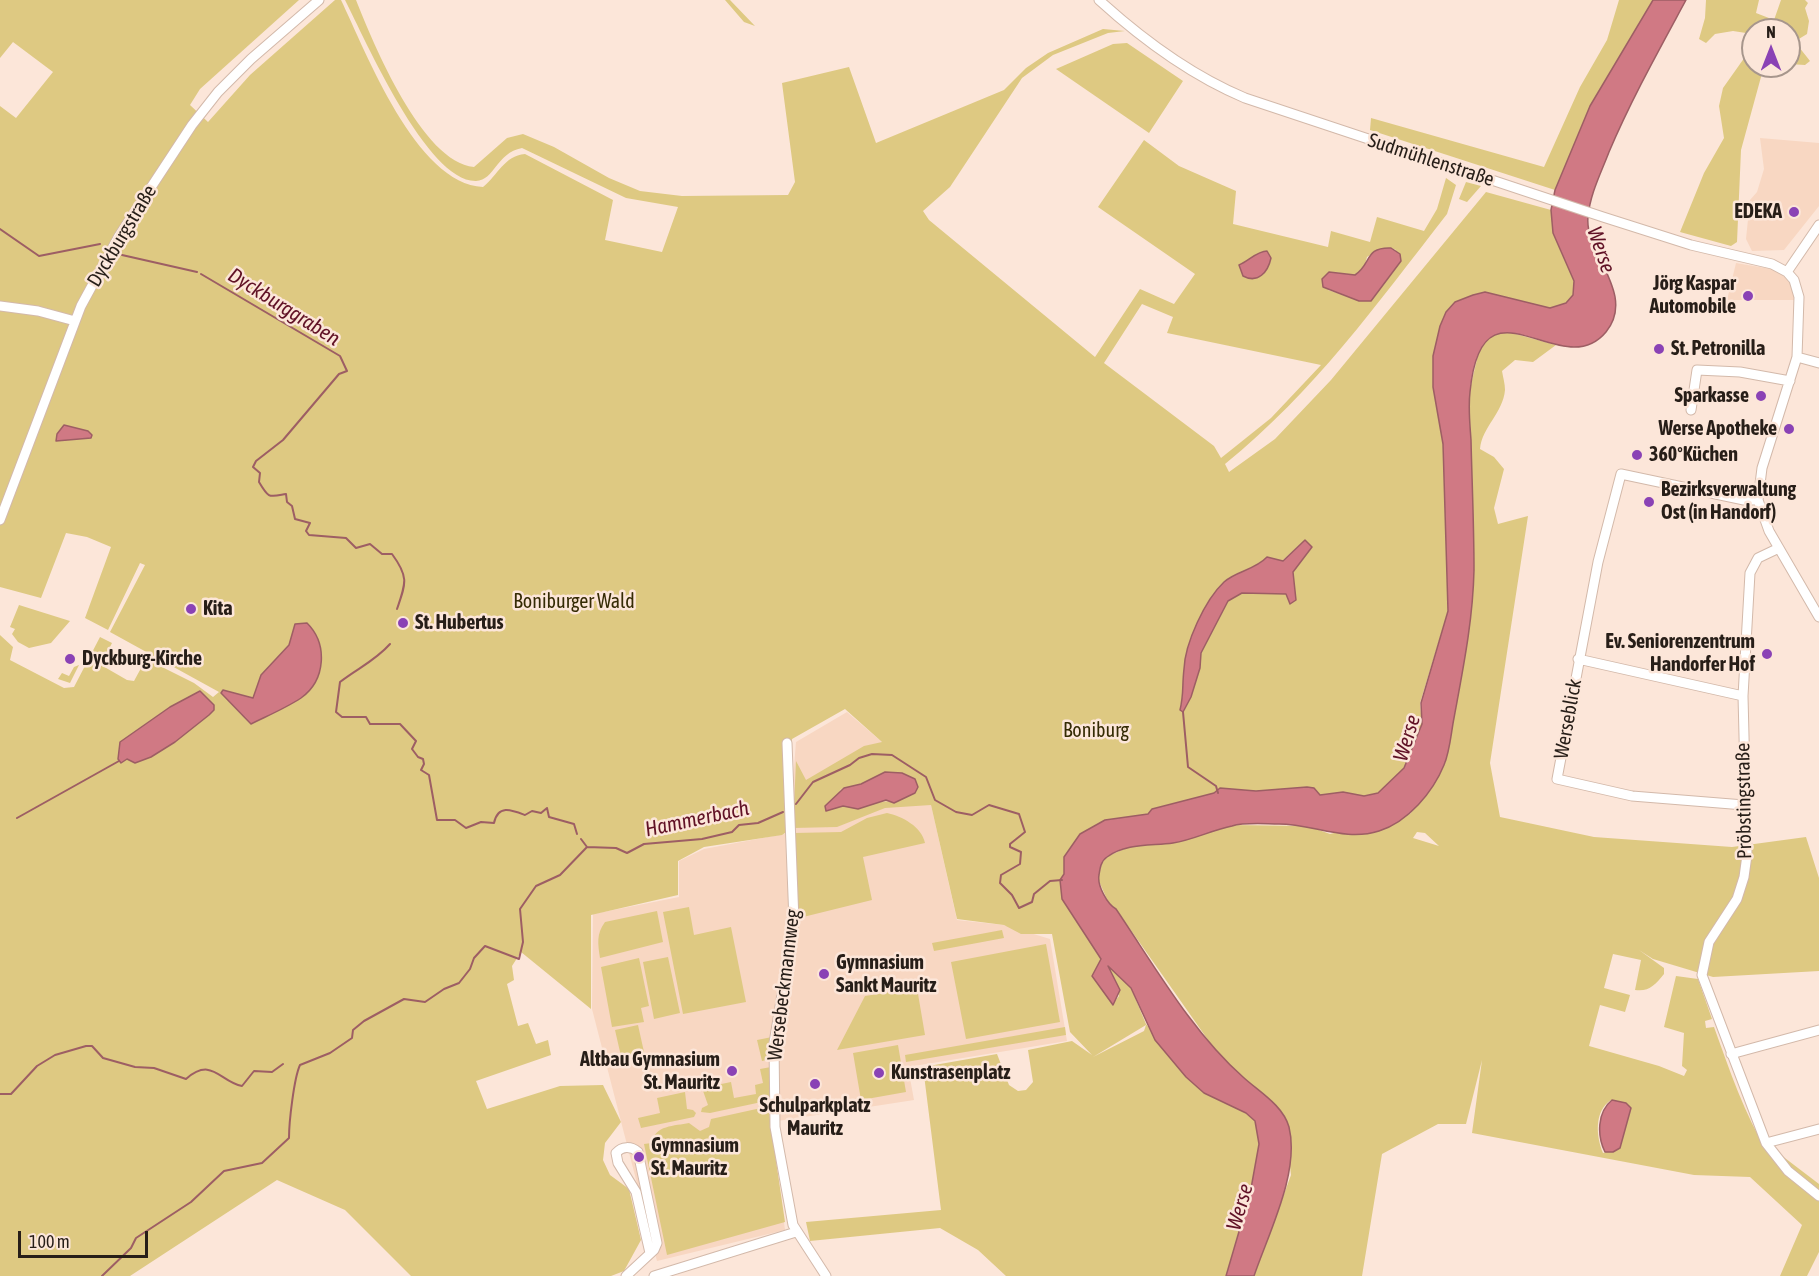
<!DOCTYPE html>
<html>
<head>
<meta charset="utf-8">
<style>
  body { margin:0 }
  #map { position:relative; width:1819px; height:1276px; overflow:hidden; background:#fce6d9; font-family:"Asap Condensed",sans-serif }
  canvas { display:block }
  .north { position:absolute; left:1741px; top:18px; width:60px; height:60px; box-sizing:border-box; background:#fce6d9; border:2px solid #a7968c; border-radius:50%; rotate:0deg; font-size:16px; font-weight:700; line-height:24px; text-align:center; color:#271e18 }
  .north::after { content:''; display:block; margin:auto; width:21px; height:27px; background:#8a42b5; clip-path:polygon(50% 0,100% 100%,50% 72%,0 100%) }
  .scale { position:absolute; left:18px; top:1231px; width:130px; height:27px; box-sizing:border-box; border:3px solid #271e18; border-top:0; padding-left:8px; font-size:18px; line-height:21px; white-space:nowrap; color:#271e18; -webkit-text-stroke:4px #fce6d9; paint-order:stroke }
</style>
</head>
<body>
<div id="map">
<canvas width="1819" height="1276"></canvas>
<div class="north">N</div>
<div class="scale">100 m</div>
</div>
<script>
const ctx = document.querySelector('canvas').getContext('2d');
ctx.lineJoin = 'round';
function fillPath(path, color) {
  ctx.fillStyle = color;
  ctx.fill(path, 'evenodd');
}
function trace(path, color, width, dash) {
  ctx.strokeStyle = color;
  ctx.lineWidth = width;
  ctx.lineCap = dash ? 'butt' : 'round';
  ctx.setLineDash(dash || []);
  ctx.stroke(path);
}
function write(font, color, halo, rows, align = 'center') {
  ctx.font = font + ' "Asap Condensed",sans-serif';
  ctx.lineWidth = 5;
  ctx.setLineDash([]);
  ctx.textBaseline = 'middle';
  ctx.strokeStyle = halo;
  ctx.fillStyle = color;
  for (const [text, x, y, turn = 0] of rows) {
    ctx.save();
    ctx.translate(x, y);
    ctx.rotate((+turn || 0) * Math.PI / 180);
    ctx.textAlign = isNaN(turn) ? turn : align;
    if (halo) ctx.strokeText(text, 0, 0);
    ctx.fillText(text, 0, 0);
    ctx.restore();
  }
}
const built = new Path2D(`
  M1760 138 1819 143V206L1784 250 1752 251 1746 239 1750 200 1757 192 1764 169Z
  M1736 263 1771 269 1782 274 1794 288 1796 300H1727Z
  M847 712 882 742 931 805 957 920 1004 925 1050 939 1067 1041 908 1067 914 1100 771 1122 785 1230 657 1261 592 1009 593 914 679 897V861L704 849 789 833 796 742Z`);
const green = new Path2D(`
  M0 0H299L200 89 190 105 208 122 250 75 335 0H341C366 52 416 184 483 187 498 175 504 156 525 154L613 200 605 240 662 252 678 207 626 198 522 148C496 153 495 180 476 181 427 182 365 39 345 0H356C374 45 422 162 474 167L507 138 523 134 554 147 609 178 640 191 682 196 788 195 795 182 782 83 849 67 876 143 1004 90 1026 68 1048 53 1103 29 1125 31 1108 33 1053 55 1022 78 950 187 923 211 929 220 1095 357 1140 289 1174 304 1195 274 1098 207 1144 140 1179 166 1236 191 1233 224 1328 247 1331 231 1370 242 1377 217 1424 231 1437 209 1446 178 1456 185 1447 214C1376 305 1315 391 1225 464L1229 472 1275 439 1331 380 1486 192 1551 210 1553 233 1574 281 1573 295 1566 303 1550 308 1485 292 1473 295 1433 386 1443 444 1448 611 1420 703 1422 724 1404 768 1378 793 1364 796 1343 792 1320 795 1314 788 1307 787 1256 791 1220 788 1214 793 1152 809 1148 814 1105 820 1064 857V874L1060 880 1062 899 1101 959 1115 1001 1119 996 1116 981 1109 971 1108 966 1131 988 1146 1024 1204 1093 1246 1113 1255 1121 1259 1144 1250 1194 1226 1276H1006L978 1250 940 1228 810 1241 806 1222 941 1210 923 1067 997 1054 1009 1085 1018 1091 1026 1090 1033 1082 1028 1050 1072 1041 1092 1055 1070 1032 1052 934H1021L1004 925 957 919 931 805 885 808 837 827 793 828 796 761 806 780 864 746 882 742 845 709 792 739 788 831 782 835 704 847 678 861V895L591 915V1009L521 952 512 966 514 980 507 984 518 1026 528 1023 536 1044 548 1040 551 1055 476 1081 487 1109 560 1086 603 1085 621 1122 605 1143 603 1160 610 1175 629 1189 641 1240 624 1271 611 1276H411L345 1210 277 1180 130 1276H0V635L13 647 10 660 64 688 74 687 100 637 112 643 101 665 127 680 134 681 146 659 194 683 213 697 219 692 110 632 145 565 140 563 108 630 85 618 111 547 87 537 66 533 41 598 0 587V106L16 118 53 72 13 42 0 58ZM1391 248 1396 250 1347 296 1328 290 1332 272 1355 275 1364 268 1367 257 1380 249ZM1142 304 1173 317 1167 333 1321 365 1271 418 1221 458 1214 446 1104 363ZM1305 540 1312 547 1293 572 1286 594 1242 593 1228 601 1201 653 1195 682 1180 710C1185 690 1182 670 1187 651 1191 632 1210 596 1224 582 1236 571 1255 570 1267 557L1282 561ZM295 625 302 697 251 724 221 693 223 690 254 698 261 675 289 645ZM885 772 894 803C880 797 862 812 843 806L838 794 841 789 861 784ZM1146 1025 1144 1031 1093 1057Z
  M725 0H730L755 26 744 22Z
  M1619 0H1653L1590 106 1555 190 1370 130 1371 118 1544 167 1580 87 1607 40Z
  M1706 0H1759L1756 13 1774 20 1781 0H1805L1808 3 1805 8 1809 21 1807 34 1789 45V30H1753V66H1764L1741 150 1737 242 1731 246 1680 232 1704 173 1724 138 1719 106 1723 88 1752 47 1751 39 1746 33 1733 31 1715 34 1706 43 1699 39 1705 18Z
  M1127 43 1183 81 1149 133 1056 69 1113 44Z
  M1799 47 1810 61 1805 65 1789 64V52Z
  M1466 182 1481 186 1467 202 1459 199Z
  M1500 333H1512L1556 345 1533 362 1515 360 1502 371C1503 377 1505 384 1505 390 1503 413 1482 427 1480 449L1494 457 1504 469 1494 508 1498 524 1528 516 1490 763 1500 817 1594 837 1732 847 1806 837 1819 878V971L1713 977 1653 959 1639 950 1664 968V974C1655 985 1649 992 1635 990L1641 960 1613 954 1604 988 1630 995 1625 1012 1600 1005 1589 1046 1659 1066 1684 1076 1687 1070 1682 1066 1684 1033 1664 1027 1676 976 1698 979 1712 1019 1705 1021 1706 1028 1714 1027C1730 1071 1744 1114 1769 1154L1777 1152 1819 1184V1252L1807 1276H1780L1802 1225 1750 1177 1694 1175 1472 1133 1482 1060 1466 1124H1438L1382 1154 1362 1276H1254L1291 1175 1284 1115 1220 1057 1116 909 1110 906 1098 879 1102 862 1108 856 1129 847 1175 842 1232 825 1308 826 1330 834 1410 814 1445 764 1474 571 1469 393 1478 355 1484 341 1491 335ZM1417 832 1425 833 1439 846 1413 838ZM1611 1100 1626 1103 1631 1108 1620 1148 1603 1153C1596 1136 1594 1111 1611 1100Z
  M19 605 70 621 51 643 29 648 18 642 12 634 15 629 10 627Z
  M79 665 70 683 58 679 62 673 69 676 74 667Z
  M887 813C902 816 922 827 925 843L863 857 872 900 795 919 794 833 841 832 867 818Z
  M689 907 694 935 731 927 746 1002 683 1014 663 912Z
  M657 911 663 942 600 958C598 944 596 934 605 922Z
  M1002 930 1004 938 934 951 932 943Z
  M1046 944 1060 1022 966 1039 951 962Z
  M668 957 680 1013 654 1019 643 962Z
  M639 958 649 1006 641 1008 644 1022 612 1027 601 967Z
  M917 988 925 1035 837 1050 865 996Z
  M638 1025 646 1061 623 1065 615 1030Z
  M1065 1027 1066 1035 906 1062 905 1055Z
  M772 1037 771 1059 762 1061 757 1040Z
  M898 1045 906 1092 861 1100 853 1053Z
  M771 1067V1100L710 1113 701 1112 702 1108 708 1105 702 1088 731 1082 734 1098 756 1094 755 1085 763 1083 760 1069Z
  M685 1092 687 1109 693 1110 696 1113 694 1117 641 1128 638 1118 660 1113 657 1098Z
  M761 1108 769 1113 785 1222 667 1255 644 1144 652 1143C654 1125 675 1126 689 1123L700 1131 709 1127 711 1119Z`);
const water = new Path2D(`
  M1653 0H1686C1659 50 1631 100 1609 152 1601 173 1590 194 1588 217 1584 252 1637 294 1606 332 1561 386 1482 268 1470 392 1468 408 1470 425 1471 440 1472 483 1474 526 1474 570 1473 620 1463 669 1454 718 1451 733 1450 751 1444 765 1433 792 1408 822 1379 831 1345 842 1313 824 1279 824 1265 824 1245 822 1232 826 1212 830 1193 840 1173 843 1151 846 1126 843 1107 857 1101 861 1100 868 1099 875 1097 885 1107 904 1116 909 1154 965 1192 1032 1243 1077 1258 1091 1283 1105 1289 1127 1300 1172 1269 1232 1254 1276H1226L1250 1194 1259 1144 1255 1121 1246 1113 1204 1093 1186 1077 1155 1040 1131 988 1108 966 1120 990 1113 1005 1092 976 1101 959 1062 899 1060 880 1064 874V857L1080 834 1105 820 1148 814 1152 809 1214 793 1220 788 1256 791 1307 787 1314 788 1320 795 1343 792 1364 796 1378 793 1404 768 1422 724 1421 703 1448 611 1443 444 1433 387V356L1440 326 1446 312 1455 302 1473 295 1485 292 1550 308 1566 303 1573 295 1574 281 1553 233 1551 210 1555 190 1590 106Z
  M1391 248 1400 254 1401 261 1371 301H1359L1323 287 1322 279 1329 272 1355 275C1372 264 1364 247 1391 248Z
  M1267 251 1271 258C1268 272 1258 284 1243 276L1239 265C1249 261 1257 251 1267 251Z
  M64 425 88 431 92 435 91 438 56 441 57 434Z
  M1305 540 1312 547 1293 572 1296 600 1290 604 1286 594 1242 593 1228 601 1201 653 1200 668 1191 697 1183 712 1180 710C1184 694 1182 685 1184 669 1185 643 1205 600 1224 582 1236 571 1255 570 1267 557L1283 561Z
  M307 623C328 644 326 680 301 698 286 708 267 716 251 724L221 693 223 690 253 698 261 675 289 645 295 624Z
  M200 691 214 705V710L209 715 175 742 151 757 135 763 127 759 121 763 118 759 120 742 170 707Z
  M885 772 902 773 915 779 918 787 915 793 894 803 886 800 858 809 843 806 826 811 825 806 844 788 861 784Z
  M1612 1100 1626 1103 1631 1108 1620 1148 1613 1152H1605C1597 1136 1597 1112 1612 1100Z`);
const stream = new Path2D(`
  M0 229 39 256 100 244
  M122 255 197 272
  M201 274 340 356 347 371 339 374 283 440 256 461 253 467 260 473 259 482C269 499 269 497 286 494L287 502 292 506 295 519 310 523 306 531 309 535 346 538 356 548 370 544 382 554H392C409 577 406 583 397 609
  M390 644C375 661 358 668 340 682L336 712 342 717H366L370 724H400L416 741 412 749 418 757 423 759 424 764 421 770 429 775 437 820H455L466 828 481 822 494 823C498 804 512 810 525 815L532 811 541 813 547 808 549 817 574 824 577 834
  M1183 712 1188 767 1216 786 1218 793
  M796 804 813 782 850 765 859 758 872 754 892 755 926 777 935 800 956 812 972 815 989 805 1019 814 1025 832 1010 844V847L1021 852 1020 864 1001 875 1000 883 1012 895 1019 908 1032 902 1034 894 1050 881 1062 880
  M17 818 119 761
  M581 839 587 847
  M0 1094H11L37 1066 55 1055 86 1046H92L103 1058 135 1067 154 1068 186 1079C212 1056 220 1082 242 1086L254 1071 272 1072 283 1064
  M102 1276 131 1248 136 1238 191 1202 224 1171 262 1163 289 1138C289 1122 294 1078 300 1065L330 1053 352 1038 353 1030 364 1021 404 999 425 1002 444 989 459 983 470 969 474 958 485 946 519 959 523 942 520 909 536 886 560 875 587 847 616 848 627 853 644 844 702 839 732 832 739 825 758 823 783 812`);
const minor = new Path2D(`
  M1099 0C1143 40 1190 75 1245 98L1603 217 1691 245 1772 264 1787 272 1794 280 1799 297 1797 357 1762 468 1758 500 1769 531 1819 617
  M1787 272 1819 225
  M0 306 38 311 75 321
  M1797 357 1819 363
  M1691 410 1697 370 1740 372 1790 381
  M0 520 81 306 119 236 192 125 218 92 251 59 319 0
  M1779 548 1758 558 1750 573 1743 696 1747 855 1744 877 1737 899 1709 942 1702 975 1766 1143 1788 1171 1819 1196
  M1578 659 1743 696
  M787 743 794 921 774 1043 775 1127 793 1225 826 1276
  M1744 805 1632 796 1557 779 1598 562 1621 474 1744 500H1758
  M1731 1054 1819 1030
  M1766 1143 1819 1129
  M626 1276 654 1250 657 1243 638 1152C631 1146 622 1146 616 1153L618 1163 636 1192 650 1253
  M654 1276 796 1232`);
const markers = [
  [1794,212,6,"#8a42b5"],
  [1748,296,6,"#8a42b5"],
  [1659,349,6,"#8a42b5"],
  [1761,396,6,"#8a42b5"],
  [1789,429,6,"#8a42b5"],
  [1637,455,6,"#8a42b5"],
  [1649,502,6,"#8a42b5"],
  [191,609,6,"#8a42b5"],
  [403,623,6,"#8a42b5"],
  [1767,654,6,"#8a42b5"],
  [70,659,6,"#8a42b5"],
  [824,974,6,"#8a42b5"],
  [732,1071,6,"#8a42b5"],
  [879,1073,6,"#8a42b5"],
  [815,1084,6,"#8a42b5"],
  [639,1157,6,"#8a42b5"]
];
const streetNames = [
  ["Sudmühlenstraße",1431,160,18],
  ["Dyckburgstraße",122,236,-59],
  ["Werseblick",1568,719,-80],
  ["Pröbstingstraße",1744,801,-91],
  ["Wersebeckmannweg",784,985,-83]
];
const poiNames = [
  ["EDEKA",1782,212,"right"],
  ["Jörg Kaspar",1736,284,"right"],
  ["Automobile",1736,307,"right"],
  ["St. Petronilla",1671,349],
  ["Sparkasse",1749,396,"right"],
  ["Werse Apotheke",1777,429,"right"],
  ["360°Küchen",1649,455],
  ["Bezirksverwaltung",1661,490],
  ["Ost (in Handorf)",1661,513],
  ["Kita",203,609],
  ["St. Hubertus",415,623],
  ["Ev. Seniorenzentrum",1755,642,"right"],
  ["Handorfer Hof",1755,665,"right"],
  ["Dyckburg-Kirche",82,659],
  ["Gymnasium",836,963],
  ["Sankt Mauritz",836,986],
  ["Altbau Gymnasium",720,1060,"right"],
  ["St. Mauritz",720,1083,"right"],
  ["Kunstrasenplatz",891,1073],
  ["Schulparkplatz",815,1106,"center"],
  ["Mauritz",815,1129,"center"],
  ["Gymnasium",651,1146],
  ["St. Mauritz",651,1169]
];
const parkNames = [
  ["Boniburger Wald",574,602],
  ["Boniburg",1096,731]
];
const waterNames = [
  ["Werse",1601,250,71],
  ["Dyckburggraben",284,307,32],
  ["Werse",1407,738,-73],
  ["Hammerbach",697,819,-12],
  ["Werse",1240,1207,-74]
];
fillPath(built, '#f8d7c2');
fillPath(green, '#dec982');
fillPath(water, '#d07984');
trace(water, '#9d5e64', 1.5);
trace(stream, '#9d5e64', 2);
trace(minor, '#d3b9aa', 11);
trace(minor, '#fff', 9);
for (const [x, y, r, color] of markers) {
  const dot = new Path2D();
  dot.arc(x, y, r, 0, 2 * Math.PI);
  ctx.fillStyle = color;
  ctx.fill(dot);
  trace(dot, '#fce6d9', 2);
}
write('20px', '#271e18', '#fce6d9', streetNames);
write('bold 20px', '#271e18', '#fce6d9', poiNames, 'left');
write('20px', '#352b04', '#fce6d9', parkNames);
write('italic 21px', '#611226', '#fce6d9', waterNames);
</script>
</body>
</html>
